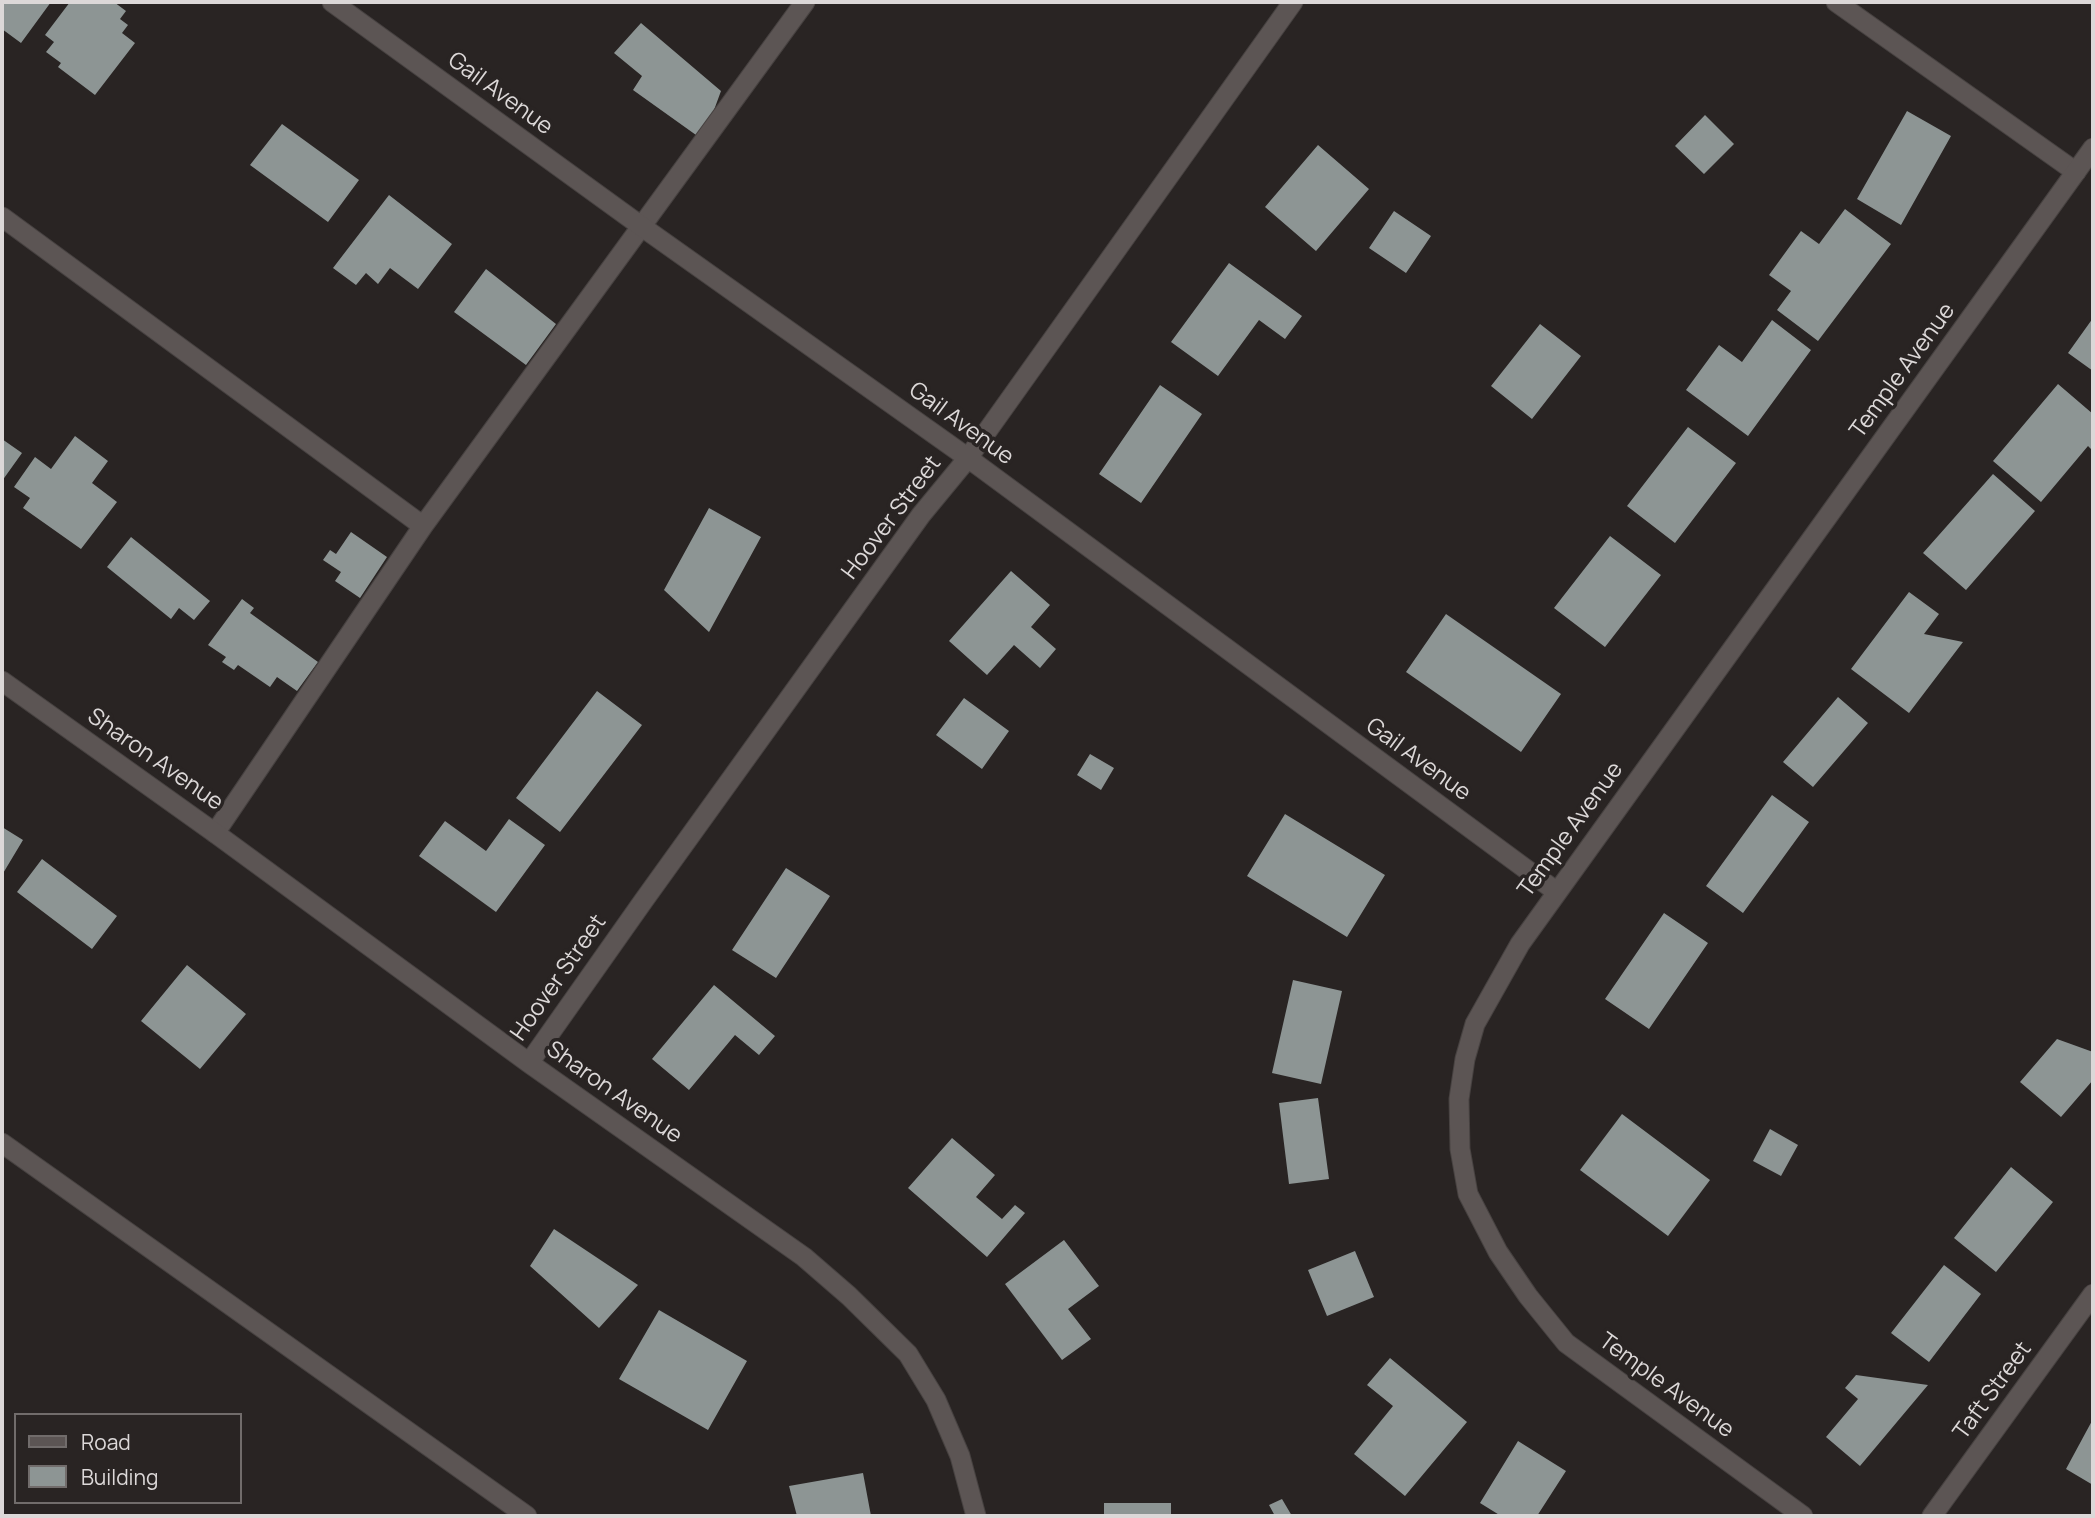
<!DOCTYPE html>
<html>
<head>
<meta charset="utf-8">
<style>
  body { margin:0 }
  #map { position:relative; width:2095px; height:1518px; overflow:hidden; background:#292423; font-family:Manrope,sans-serif }
  canvas { display:block }
  .frame { position:absolute; inset:0; border:4px solid #dcd8d8; pointer-events:none }
  .legend { position:absolute; left:14px; top:1413px; width:228px; height:91px; box-sizing:border-box; background:#292423; border:2px solid #716c6b; margin:0; padding:9px 12px; list-style:none; font-size:21px; color:#dcd8d8 }
  .legend li { display:flex; align-items:center; gap:14px; height:35px }
  .legend b { width:35px; border:2px solid #716c6b }
</style>
</head>
<body>
<div id="map">
<canvas width="2095" height="1518"></canvas>
<div class="frame"></div>
<ul class="legend">
<li><b style="height:9px;background:#5c5554"></b>Road</li>
<li><b style="height:19px;background:#8d9594"></b>Building</li>
</ul>
</div>
<script>
const ctx = document.querySelector('canvas').getContext('2d');
ctx.lineJoin = 'round';
function fillPath(path, color) {
  ctx.fillStyle = color;
  ctx.fill(path, 'evenodd');
}
function trace(path, color, width, dash) {
  ctx.strokeStyle = color;
  ctx.lineWidth = width;
  ctx.lineCap = dash ? 'butt' : 'round';
  ctx.setLineDash(dash || []);
  ctx.stroke(path);
}
function write(font, color, halo, rows, align = 'center') {
  ctx.font = font + ' Manrope,sans-serif';
  ctx.lineWidth = 7;
  ctx.setLineDash([]);
  ctx.textBaseline = 'middle';
  ctx.strokeStyle = halo;
  ctx.fillStyle = color;
  for (const [text, x, y, turn = 0] of rows) {
    ctx.save();
    ctx.translate(x, y);
    ctx.rotate((+turn || 0) * Math.PI / 180);
    ctx.textAlign = isNaN(turn) ? turn : align;
    if (halo) ctx.strokeText(text, 0, 0);
    ctx.fillText(text, 0, 0);
    ctx.restore();
  }
}
const building = new Path2D(`
  M2 2H51L21 43 2 29Z
  M70 2H114L126 11 120 19 128 25 122 33 135 43 95 95 58 67 61 63 46 52 54 42 45 35Z
  M641 23 721 91 703 140 633 90 642 76 614 53Z
  M1907 111 1951 136 1901 225 1857 199Z
  M1705 115 1734 144 1704 174 1675 146Z
  M282 124 359 180 328 222 250 165Z
  M1318 145 1369 189 1316 251 1265 207Z
  M389 195 452 244 418 289 390 268 378 284 366 273 356 285 333 268Z
  M1845 209 1891 244 1818 341 1777 310 1791 291 1769 275 1801 231 1819 244Z
  M1394 211 1431 236 1406 273 1369 248Z
  M1229 263 1302 316 1285 339 1259 320 1218 376 1171 342Z
  M486 269 556 324 526 365 454 312Z
  M2093 318V371L2068 353Z
  M1772 320 1811 350 1748 436 1686 390 1719 345 1742 362Z
  M1540 324 1581 356 1532 419 1491 386Z
  M2058 384 2093 414V451L2088 446 2041 502 1993 461Z
  M1160 385 1202 414 1141 503 1099 474Z
  M1688 427 1736 463 1675 543 1627 506Z
  M75 436 108 461 92 483 117 502 81 549 23 508 30 498 14 487 35 457 51 469Z
  M2 439 22 453 2 481Z
  M1993 474 2035 511 1966 590 1923 553Z
  M709 508 761 537 709 632 664 590Z
  M351 532 387 557 360 598 335 581 341 572 323 560 330 550 336 554Z
  M1610 536 1661 575 1605 647 1554 608Z
  M131 537 210 601 194 620 179 608 171 619 107 567Z
  M1011 571 1050 605 1031 627 1056 649 1040 668 1014 645 987 675 949 641Z
  M1909 592 1939 614 1924 634 1963 642 1909 713 1851 669Z
  M242 599 254 608 250 613 318 662 297 691 277 677 270 687 238 665 234 670 222 662 226 657 208 645Z
  M1446 614 1561 694 1521 752 1406 672Z
  M597 691 642 725 560 832 516 798Z
  M1838 697 1868 723 1813 787 1783 762Z
  M964 698 1009 731 982 769 936 735Z
  M1090 754 1114 768 1101 790 1077 775Z
  M1772 795 1809 822 1743 913 1706 886Z
  M1285 814 1385 875 1347 937 1247 876Z
  M509 819 545 845 496 912 419 856 445 821 486 851Z
  M2 827 23 840 2 875Z
  M42 859 117 916 92 949 17 892Z
  M786 868 830 896 776 978 732 950Z
  M1664 913 1708 943 1649 1029 1605 999Z
  M187 965 246 1014 200 1069 141 1021Z
  M1293 980 1342 991 1321 1084 1272 1073Z
  M714 985 775 1036 759 1055 735 1035 689 1090 652 1059Z
  M2057 1039 2093 1052V1080L2061 1117 2020 1082Z
  M1318 1098 1329 1179 1289 1184 1279 1103Z
  M1622 1114 1710 1180 1668 1236 1580 1170Z
  M1770 1129 1798 1145 1781 1176 1753 1161Z
  M952 1138 995 1175 976 1197 1002 1219 1015 1205 1025 1213 987 1257 908 1188Z
  M2011 1167 2053 1202 1996 1272 1954 1238Z
  M554 1229 638 1285 599 1328 530 1266Z
  M1064 1240 1099 1286 1068 1309 1091 1339 1062 1360 1005 1284Z
  M1355 1251 1374 1297 1327 1316 1308 1270Z
  M1944 1265 1981 1294 1929 1362 1891 1333Z
  M659 1310 747 1361 708 1430 619 1379Z
  M1390 1358 1467 1422 1405 1496 1354 1454 1393 1406 1367 1385Z
  M1856 1375 1928 1385 1860 1466 1826 1437 1858 1399 1845 1388Z
  M2093 1419V1485L2066 1469Z
  M1518 1441 1566 1471 1537 1516H1501L1480 1503Z
  M863 1473 871 1516H797L789 1486Z
  M1282 1499 1292 1516H1275L1269 1505Z
  M1104 1503H1171V1516H1104Z`);
const service = new Path2D(`
  M1836 2 2076 172
  M2 217 423 526 215 833
  M423 526 805 2
  M2 1143 527 1516`);
const minor = new Path2D(`
  M332 2 641 226 968 458 1557 892
  M2 681 215 833 529 1063 804 1257 849 1296 908 1354 936 1400 960 1456 976 1516
  M529 1063 644 900 921 515 968 458 1293 2
  M1803 1516 1566 1343 1528 1296 1498 1252 1468 1194 1460 1149 1459 1099 1465 1059 1475 1024 1520 944 2093 148
  M1932 1516 2093 1294`);
const streetNames = [
  ["Gail Avenue",500,94,36],
  ["Temple Avenue",1903,371,-54],
  ["Gail Avenue",961,424,36],
  ["Hoover Street",892,518,-53],
  ["Sharon Avenue",155,760,35],
  ["Gail Avenue",1418,760,36],
  ["Temple Avenue",1571,830,-54],
  ["Hoover Street",559,978,-55],
  ["Sharon Avenue",614,1093,35],
  ["Temple Avenue",1666,1386,36],
  ["Taft Street",1993,1391,-54]
];
fillPath(building, '#8d9594');
trace(service, '#474241', 21);
trace(minor, '#474241', 21);
trace(service, '#5c5554', 19);
trace(minor, '#5c5554', 19);
write('23px', '#dcd8d8', '#292423', streetNames);
</script>
</body>
</html>
